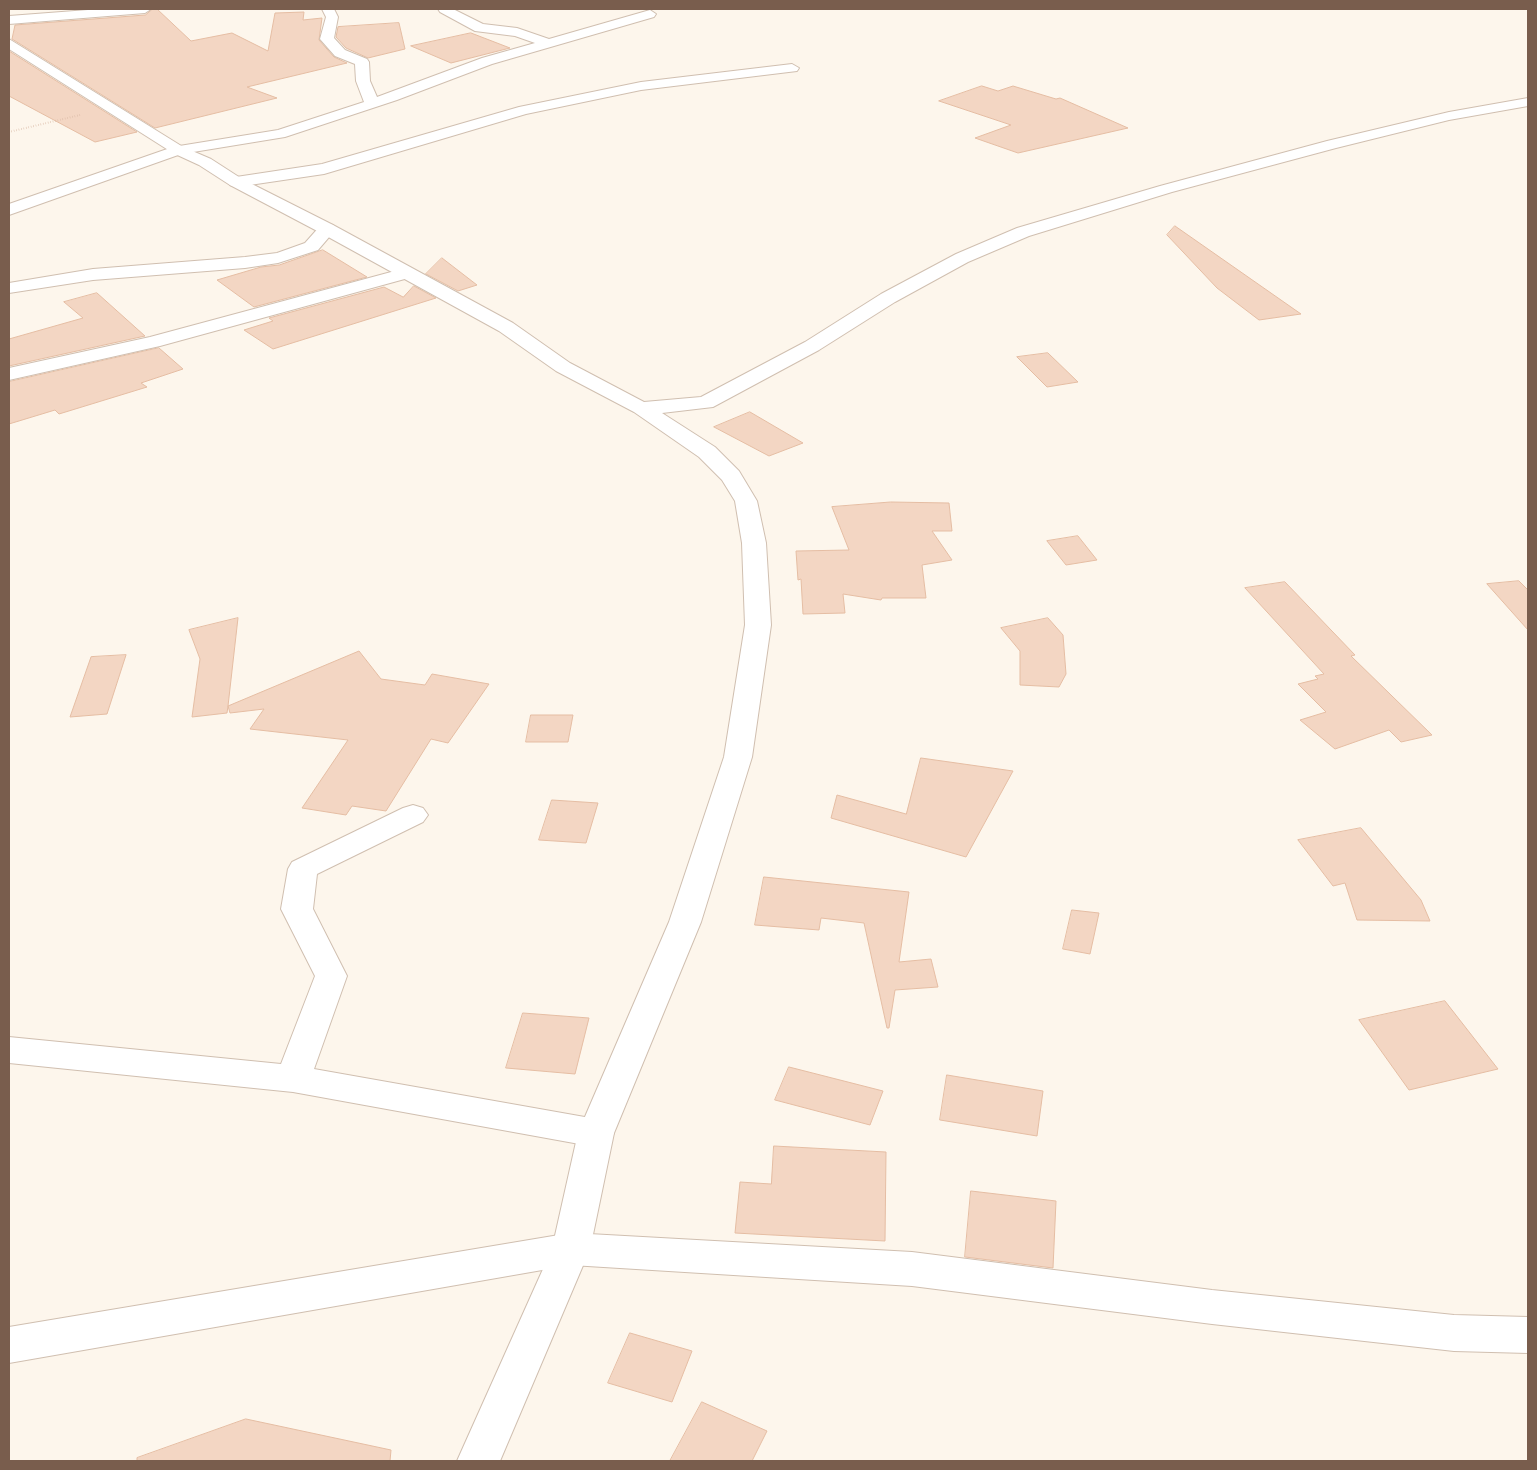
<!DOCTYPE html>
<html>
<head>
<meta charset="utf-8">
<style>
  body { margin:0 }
  #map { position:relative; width:1537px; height:1470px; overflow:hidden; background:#fdf6ec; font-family:Mulish,sans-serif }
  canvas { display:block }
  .frame { position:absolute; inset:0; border:10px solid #795d4d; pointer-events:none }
</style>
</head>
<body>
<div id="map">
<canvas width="1537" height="1470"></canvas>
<div class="frame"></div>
</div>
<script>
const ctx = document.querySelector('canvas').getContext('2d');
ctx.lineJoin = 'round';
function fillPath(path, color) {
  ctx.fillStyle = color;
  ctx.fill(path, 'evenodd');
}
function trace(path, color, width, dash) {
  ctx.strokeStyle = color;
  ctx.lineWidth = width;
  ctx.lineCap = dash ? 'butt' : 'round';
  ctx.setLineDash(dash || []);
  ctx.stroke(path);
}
const building = new Path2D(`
  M153 9H157L191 41 232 33 268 51 275 13 304 12 303 20 322 18 319 40 334 57 347 63 247 87 277 98 155 128 12 39 15 25 145 15Z
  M399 23 405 49 368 58 346 48 336 37 338 27Z
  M471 33 510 48 451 63 411 46Z
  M9 51 137 132 95 142 9 96Z
  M982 86 998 91 1013 86 1056 99 1060 98 1128 128 1018 153 975 138 1011 125 939 101Z
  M1175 226 1301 314 1259 320 1217 288 1167 235Z
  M323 250 367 277 254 307 217 280 261 267 279 265Z
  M442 258 477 285 458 291 426 274Z
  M414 286 436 298 273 349 244 330 273 321 269 318 384 287 403 297Z
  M97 293 145 336 9 366V339L83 318 64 302Z
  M159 348 183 369 141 383 147 387 59 414 55 410 9 424V382Z
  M1048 353 1078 382 1047 387 1017 357Z
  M750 412 803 443 769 456 714 427Z
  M891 502 949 503 952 531H932L952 560 922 565 926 598H882L881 600 843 594 845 613 803 614 801 579 798 580 796 551 849 550 832 507Z
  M1078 536 1097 560 1066 565 1047 541Z
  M1519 581 1528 590V630L1487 584Z
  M1285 582 1355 655 1351 656 1432 735 1401 742 1389 730 1335 749 1300 720 1326 712 1298 684 1318 679 1315 676 1324 674 1245 588Z
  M238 618 228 706 359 651 381 679 425 685 432 674 489 684 448 743 431 739 386 811 352 806 346 815 302 808 348 740 250 729 264 709 230 713 228 706 227 713 192 717 200 659 189 630Z
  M1048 618 1063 635 1066 674 1059 687 1020 685V651L1001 628Z
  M126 655 107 714 70 717 91 657Z
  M531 715H573L568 742H526Z
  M921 758 1013 771 966 857 831 818 837 795 906 814Z
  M552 800 598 803 586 843 539 840Z
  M1361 828 1421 900 1430 921 1357 920 1345 883 1333 886 1298 840Z
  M764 877 909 892 899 962 931 959 938 987 895 990 889 1028H887L864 923 821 918 819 930 755 925Z
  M1072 910 1099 913 1090 954 1063 949Z
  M1445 1001 1498 1069 1409 1090 1359 1020Z
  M523 1013 589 1018 575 1074 506 1068Z
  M789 1067 883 1091 870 1125 775 1100Z
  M947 1075 1043 1091 1037 1136 940 1120Z
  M774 1146 886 1152 885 1241 735 1233 740 1182 771 1184Z
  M971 1191 1056 1201 1053 1268 965 1257Z
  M630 1333 692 1351 672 1402 608 1383Z
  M702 1402 767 1431 752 1461H670Z
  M246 1419 391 1450 390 1461H137V1458Z`);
const path = new Path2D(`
  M9 132 80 115`);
const minor = new Path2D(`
  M101 9H151L145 13 9 24V16Z
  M322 9H334L338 17 334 38 345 50 367 59 369 62 370 81 377 97 482 58 535 43 515 36 475 31 440 12 438 9H453L483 24 517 28 549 39 650 10 656 14 654 17 492 64 397 100 285 137 181 154 9 215V204L173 147 278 130 364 102 356 81 355 64 335 56 320 39 326 17Z
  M792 64 799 68 797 71 641 90 526 114 324 174 236 187 230 185 228 182 230 179 236 177 322 164 519 107 641 82Z
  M327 224 333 225 336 229 318 250 278 263 245 268 93 280 9 293V283L93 269 245 257 277 253 305 243 321 225Z
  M406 268 412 269 415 273 412 277 160 346 9 380V368L150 337Z
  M413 805 423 808 428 815 423 822 317 874 313 909 347 976 314 1069 596 1119 609 1123 614 1133 609 1143 596 1147 293 1092 9 1063V1037L281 1064 315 976 281 909 288 869 292 862 403 808Z
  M571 1233 912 1252 1212 1290 1454 1315 1528 1317V1353L1454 1351 1212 1324 912 1286 571 1265 9 1363V1327Z`);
const tertiary = new Path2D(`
  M9 39 183 147 211 159 242 179 333 225 513 323 570 363 644 402 701 397 805 342 881 294 956 254 1017 228 1160 186 1327 141 1449 112 1528 98V106L1449 120 1336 148 1172 192 1029 236 968 262 895 302 819 350 713 407 662 413 715 447 739 471 757 501 766 543 771 625 752 757 701 922 614 1133 590 1249 500 1461H457L552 1249 578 1133 669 922 724 757 745 625 742 543 735 501 722 480 699 457 634 412 556 371 499 331 321 233 230 185 199 165 173 153 9 49Z`);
fillPath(building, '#f3d6c3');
trace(building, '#e5bda3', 1);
trace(minor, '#d0bfb0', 2);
trace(tertiary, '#d0bfb0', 2);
trace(path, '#d9b9a5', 2, [0.5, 2]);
fillPath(minor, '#fff');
fillPath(tertiary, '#fff');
</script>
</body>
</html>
